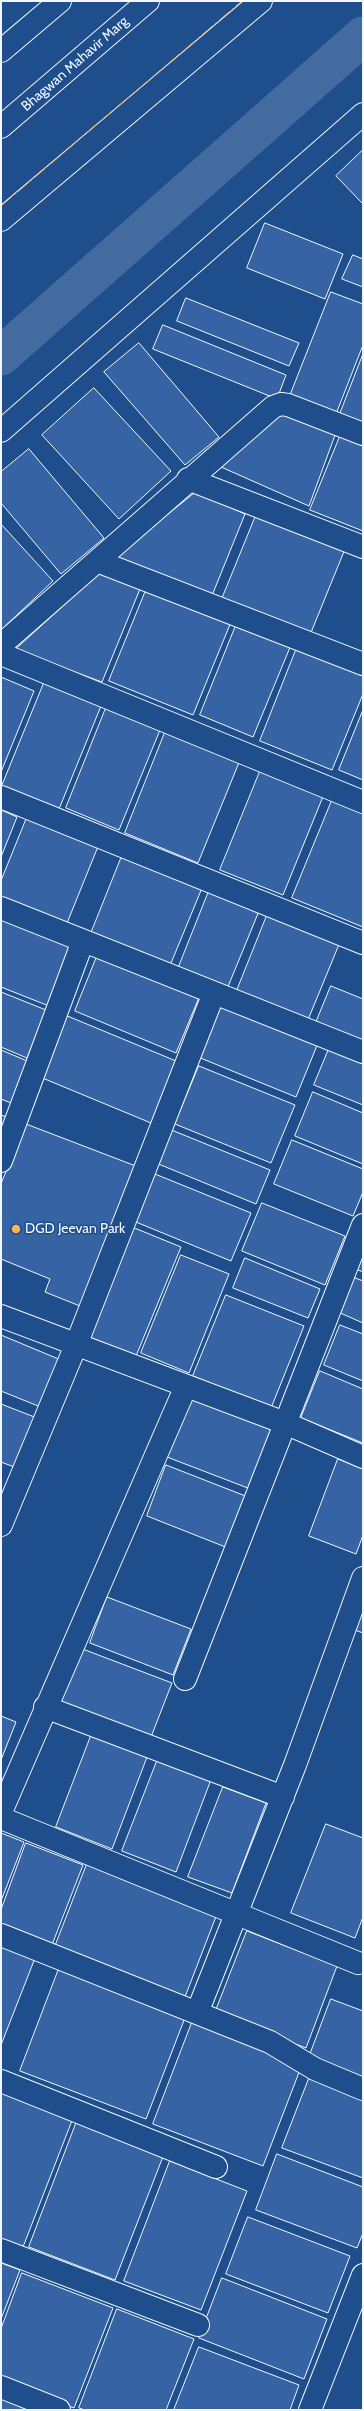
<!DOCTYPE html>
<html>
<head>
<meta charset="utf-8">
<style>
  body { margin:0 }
  #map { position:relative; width:364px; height:2411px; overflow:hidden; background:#1f4e8c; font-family:Cabin,sans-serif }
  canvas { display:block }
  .frame { position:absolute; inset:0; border:2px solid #f2f6ff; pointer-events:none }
</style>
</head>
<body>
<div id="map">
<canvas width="364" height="2411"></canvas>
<div class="frame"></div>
</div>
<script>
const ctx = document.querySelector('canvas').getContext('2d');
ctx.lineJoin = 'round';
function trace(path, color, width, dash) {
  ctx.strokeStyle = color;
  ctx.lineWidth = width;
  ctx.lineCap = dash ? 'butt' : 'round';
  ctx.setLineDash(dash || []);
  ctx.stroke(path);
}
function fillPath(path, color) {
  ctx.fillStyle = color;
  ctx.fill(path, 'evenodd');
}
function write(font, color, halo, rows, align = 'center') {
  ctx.font = font + ' Cabin,sans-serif';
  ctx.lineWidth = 3;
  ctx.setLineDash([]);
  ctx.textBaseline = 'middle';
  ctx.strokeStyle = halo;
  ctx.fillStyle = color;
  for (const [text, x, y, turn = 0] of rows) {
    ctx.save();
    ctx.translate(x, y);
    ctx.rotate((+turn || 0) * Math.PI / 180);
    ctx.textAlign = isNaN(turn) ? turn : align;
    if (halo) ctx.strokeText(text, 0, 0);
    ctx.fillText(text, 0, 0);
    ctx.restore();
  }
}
const canal = new Path2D(`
  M1 356 363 36`);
const building = new Path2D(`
  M363 150V204L336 176Z
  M265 223 343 254 325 299 247 268Z
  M353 255 363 259V287L342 279Z
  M331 292 363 304V345L336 414 290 396Z
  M186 298 299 343 289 366 177 321Z
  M163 325 286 375 277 399 153 349Z
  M139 343 219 437 185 465 104 372Z
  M363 354V423L340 414Z
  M94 388 171 471 119 519 42 435Z
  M281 407 338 427 309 506 212 463Z
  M341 434 363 443V531L310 510Z
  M29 449 104 538 61 574 1 503V472Z
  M196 492 245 514 211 598 114 558Z
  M257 513 345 549 310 635 222 599Z
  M1 524 53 581 1 630Z
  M100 573 140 589 102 682 15 650Z
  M149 583 233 617 193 715 109 681Z
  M239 618 293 640 253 737 200 715Z
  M298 645 363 671V694L332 770 260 741Z
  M1 677 34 691 1 772Z
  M44 683 101 706 59 809 2 786Z
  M106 708 160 730 119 830 66 808Z
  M363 710V780L339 770Z
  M166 730 240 760 198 863 125 833Z
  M261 769 324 794 283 895 220 870Z
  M333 798 363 810V927L292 898Z
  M1 810 17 817 1 857Z
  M28 815 99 844 65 928 1 902V881Z
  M122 856 202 888 169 968 90 936Z
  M209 891 259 911 225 994 176 974Z
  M268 913 340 942 305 1027 234 998Z
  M1 916 74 946 49 1006 1 987Z
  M98 954 200 995 176 1053 75 1011Z
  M331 986 363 999V1051L313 1030Z
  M1 992 46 1010 27 1058 1 1047Z
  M220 1003 318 1043 296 1097 198 1057Z
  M65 1015 176 1061 151 1123 40 1077Z
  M331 1044 363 1058V1105L314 1085Z
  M1 1050 32 1063 16 1105 1 1099Z
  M199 1066 295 1105 271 1163 175 1124Z
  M313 1092 363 1113V1164L295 1136Z
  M1 1115 7 1117 1 1132Z
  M26 1124 141 1168 85 1308 45 1292 50 1279 1 1259V1184Z
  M169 1129 270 1170 256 1204 156 1163Z
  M292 1140 363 1169V1192L353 1216 274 1184Z
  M150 1172 251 1213 231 1261 131 1220Z
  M262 1203 345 1236 325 1285 242 1251Z
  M132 1227 181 1247 136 1356 87 1336Z
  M363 1251V1272L356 1269Z
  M181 1255 229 1274 189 1373 141 1353Z
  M245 1258 320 1289 308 1318 233 1288Z
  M353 1277 363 1281V1323L338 1312Z
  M226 1295 304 1326 271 1408 193 1376Z
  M340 1325 363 1334V1381L324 1365Z
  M1 1335 68 1363 48 1410 1 1391Z
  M320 1371 363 1389V1443L301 1418Z
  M190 1397 276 1430 253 1490 167 1457Z
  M1 1404 37 1418 17 1468 1 1462Z
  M338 1459 363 1469V1535L356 1554 309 1536Z
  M166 1465 248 1497 228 1548 147 1516Z
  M107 1597 191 1629 173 1675 90 1643Z
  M363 1601V1633L352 1629Z
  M80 1648 172 1683 151 1737 59 1702Z
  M1 1716 16 1722 1 1760Z
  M91 1736 147 1757 112 1849 56 1827Z
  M159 1756 212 1777 176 1872 122 1851Z
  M223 1787 266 1803 232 1893 188 1877Z
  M326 1824 363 1838V1917L355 1938 291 1913Z
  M1 1833 24 1842 1 1901Z
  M26 1843 83 1865 50 1950 1 1931V1910Z
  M87 1864 217 1914 183 2002 53 1952Z
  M247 1931 337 1966 306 2048 215 2013Z
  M1 1939 37 1953 1 2045Z
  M60 1966 186 2015 146 2119 20 2071Z
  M331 1999 363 2011V2081L308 2060Z
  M193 2020 303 2062 263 2166 153 2124Z
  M310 2076 363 2096V2178L282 2148Z
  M1 2090 73 2118 23 2247 1 2239Z
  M77 2121 164 2154 115 2280 29 2247Z
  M277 2154 363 2187V2233L357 2248 256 2210Z
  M170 2161 247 2191 201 2310 124 2281Z
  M248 2217 350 2256 328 2313 226 2274Z
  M1 2263 20 2270 1 2319Z
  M22 2273 113 2308 74 2408 1 2380V2329Z
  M222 2278 327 2319 304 2379 199 2338Z
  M117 2309 194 2339 166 2410H85L79 2408Z
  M199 2347 299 2385 290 2410H174Z
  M1 2396 36 2410H1Z`);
const minor = new Path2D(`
  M1 220 261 1
  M1 431 363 114
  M188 479 363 547
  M97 561 363 664
  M1 645 273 407 281 404 288 405 363 434
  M1 654 363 802
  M1 797 363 943
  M1 908 363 1052
  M1 1161 83 941
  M1 1316 285 1423 363 1457
  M1 1525 76 1345 214 993
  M185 1679 363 1225
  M45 1707 283 1797
  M1 1812 186 1386
  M1 1818 358 1963
  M1 1935 270 2042 315 2069 363 2089
  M197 2013 295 1765 363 1578
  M1 2081 216 2167
  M1 2250 198 2325
  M1 2387 59 2410
  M310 2410 363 2275`);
const primary = new Path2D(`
  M1 51 60 1
  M1 127 148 1`);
const power = new Path2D(`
  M1 206 242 1`);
const markers = [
  [16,1229,5,"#ffb74d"]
];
const streetNames = [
  ["Bhagwan Mahavir Marg",75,64,-41]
];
const poiNames = [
  ["DGD Jeevan Park",25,1229]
];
trace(canal, '#446ba0', 39);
fillPath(building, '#3563a3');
trace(building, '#f2f6ff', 1);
trace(minor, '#f2f6ff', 24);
trace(primary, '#f2f6ff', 24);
trace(minor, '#1f4e8c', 22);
trace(primary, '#1f4e8c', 22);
trace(power, '#ffb74d', 1, [14, 3, 2, 3]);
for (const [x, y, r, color] of markers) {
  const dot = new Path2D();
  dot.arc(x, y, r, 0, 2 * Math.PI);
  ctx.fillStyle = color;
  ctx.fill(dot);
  trace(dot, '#1f4e8c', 1.5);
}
write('14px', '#f2f6ff', '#1f4e8c', streetNames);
write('14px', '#f2f6ff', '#1f4e8c', poiNames, 'left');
</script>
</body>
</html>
